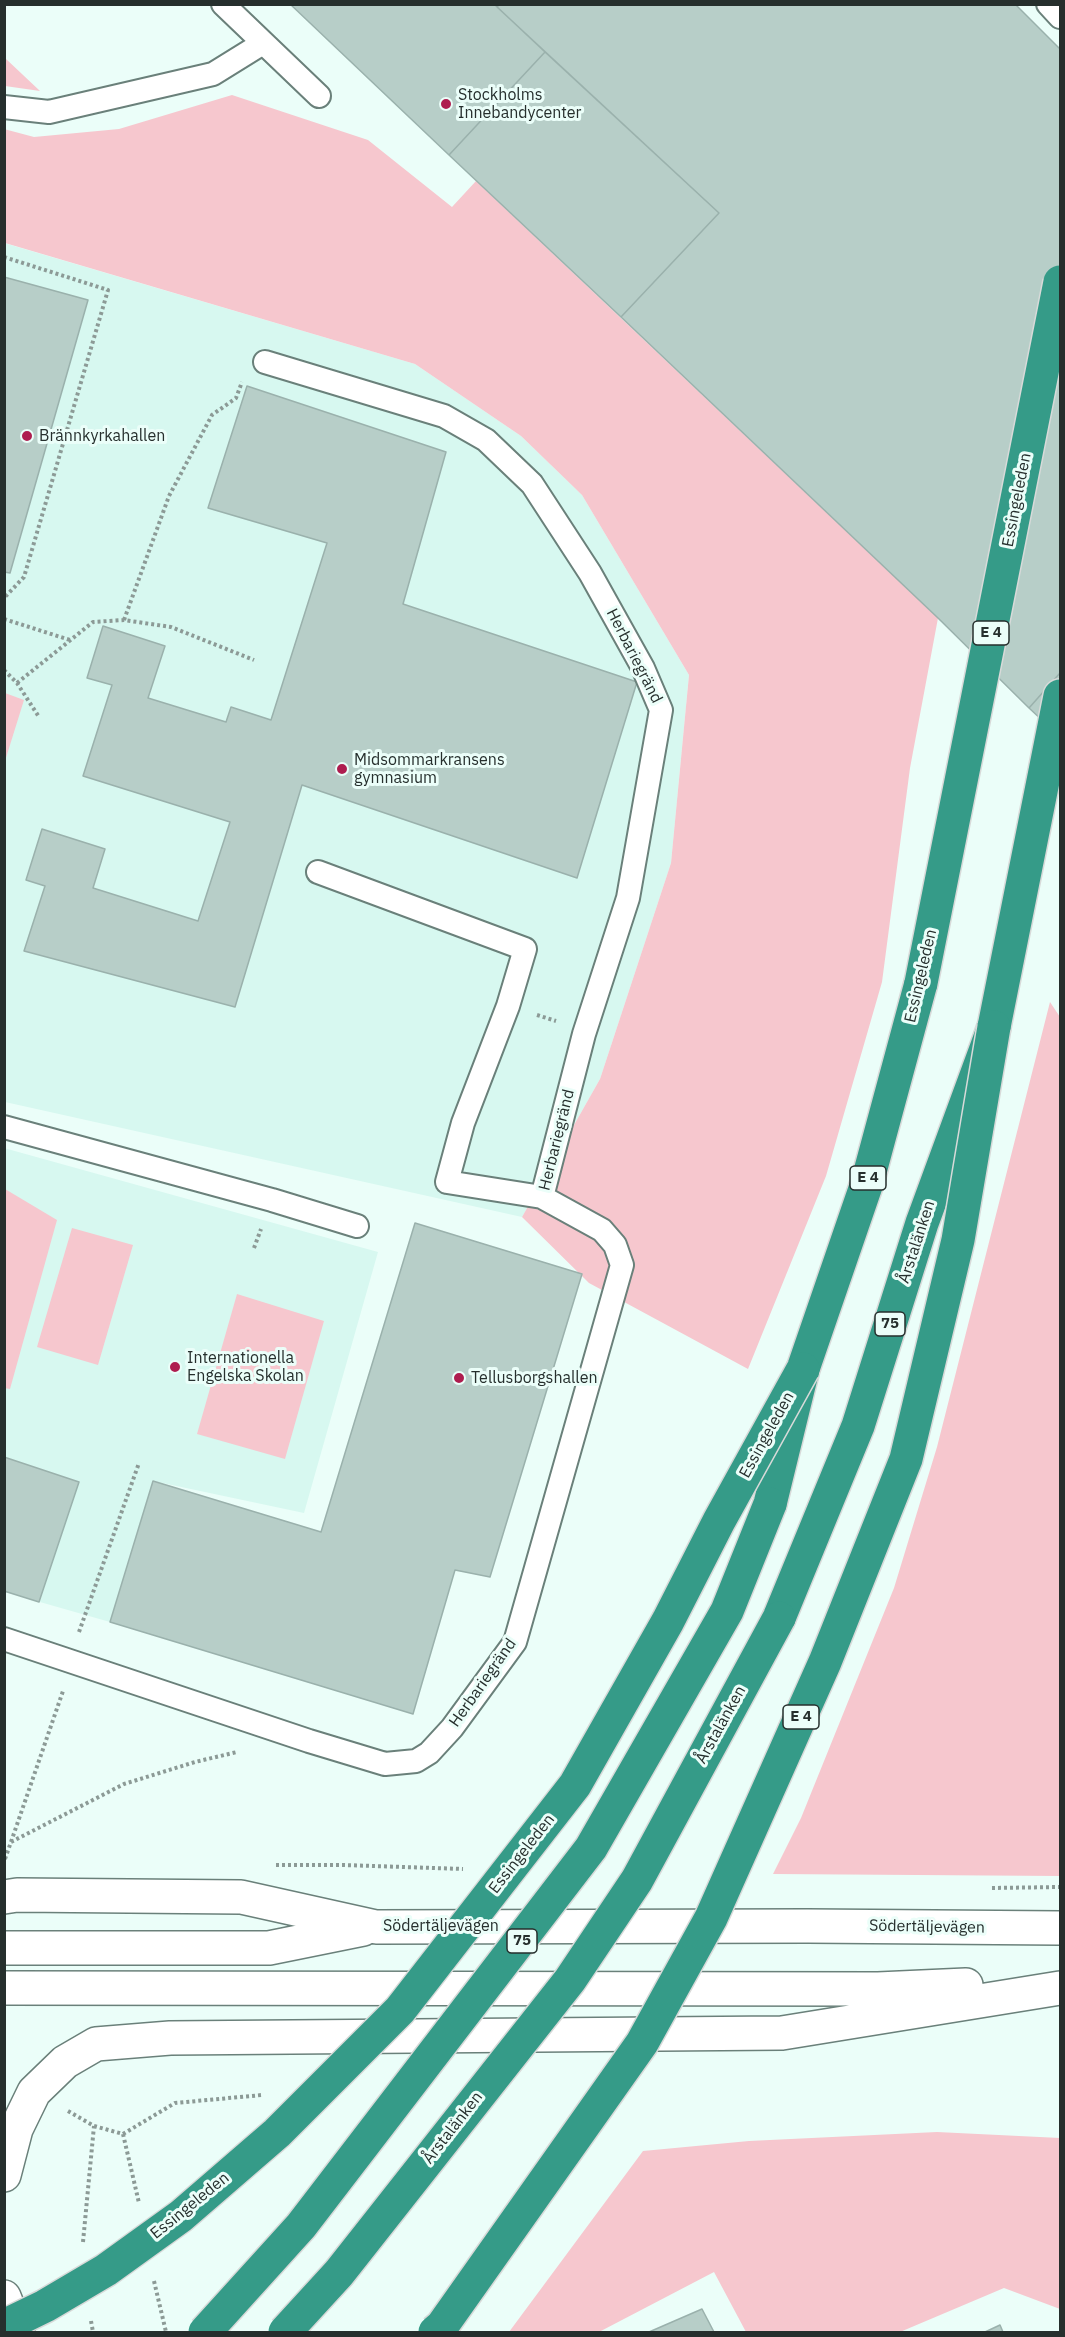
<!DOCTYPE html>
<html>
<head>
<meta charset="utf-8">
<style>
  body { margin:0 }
  #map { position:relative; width:1065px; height:2337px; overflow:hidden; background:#ebfef9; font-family:"IBM Plex Sans",sans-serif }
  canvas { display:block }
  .frame { position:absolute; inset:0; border:6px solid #262f2d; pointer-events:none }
</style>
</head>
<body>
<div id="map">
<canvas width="1065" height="2337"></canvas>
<div class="frame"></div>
</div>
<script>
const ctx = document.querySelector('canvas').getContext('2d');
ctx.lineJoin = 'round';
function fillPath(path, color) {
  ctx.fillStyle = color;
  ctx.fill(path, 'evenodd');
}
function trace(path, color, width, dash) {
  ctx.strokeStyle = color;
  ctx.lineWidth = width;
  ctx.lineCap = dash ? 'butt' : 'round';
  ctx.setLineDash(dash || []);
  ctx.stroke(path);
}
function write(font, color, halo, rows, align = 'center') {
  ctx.font = font + ' "IBM Plex Sans",sans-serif';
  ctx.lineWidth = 6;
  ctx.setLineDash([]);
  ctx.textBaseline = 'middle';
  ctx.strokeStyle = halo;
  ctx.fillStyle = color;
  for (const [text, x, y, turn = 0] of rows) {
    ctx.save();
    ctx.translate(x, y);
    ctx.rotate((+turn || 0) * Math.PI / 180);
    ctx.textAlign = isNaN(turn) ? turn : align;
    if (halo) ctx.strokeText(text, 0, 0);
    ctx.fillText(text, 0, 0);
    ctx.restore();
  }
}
const built = new Path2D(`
  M4 243 415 364 521 436 582 495 689 675 671 863 600 1079 522 1217 5 1102Z
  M4 1148 378 1252 304 1513 153 1481 110 1622 5 1592Z`);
const green = new Path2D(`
  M5 58 40 91 5 86Z
  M232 95 368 140 452 207 476 181 938 618 910 768 882 982 826 1176 748 1369 589 1283 522 1217 600 1079 671 863 689 675 582 495 521 436 415 364 5 243 4 129 34 137 119 129Z
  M5 693 24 700 5 761 4 693Z
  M1050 1002 1060 1017V1876L773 1874 801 1818 894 1588 937 1447Z
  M5 1189 57 1220 10 1389 4 1388Z
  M72 1228 133 1245 98 1365 37 1347Z
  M237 1294 324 1321 285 1459 197 1434Z
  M937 2132 1060 2138V2309L1004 2288 900 2332H746L714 2272 599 2332H509L643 2151 749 2141Z`);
const building = new Path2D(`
  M290 4H494L545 52 449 155Z
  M500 4H1015L1060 49V673L1029 708 938 618 621 317 719 213 497 7Z
  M545 52 719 213 621 317 449 155Z
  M4 277 88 300 10 573 4 572Z
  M247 386 446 452 403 604 637 682 577 878 302 785 235 1007 24 951 45 886 26 880 42 829 105 849 93 888 198 921 230 822 83 776 112 685 87 678 103 626 165 646 148 698 226 722 231 707 271 720 327 543 208 508Z
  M1060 673V737L1029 708Z
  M415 1223 582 1274 490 1577 455 1570 413 1714 110 1622 153 1481 321 1532Z
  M4 1457 79 1482 39 1602 4 1591Z
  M702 2309 714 2332H649Z
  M1000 2325 1003 2332H985Z`);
const path = new Path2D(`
  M4 257 108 290 24 577 4 598
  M4 619 70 640
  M124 620 169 496 212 415 236 398 242 382
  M4 670 17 683 39 717
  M17 683 93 622 124 620 171 627 254 660
  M537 1015 556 1021
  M254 1248 261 1229
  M79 1632 139 1463
  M11 1842 63 1691
  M5 1859 11 1842 124 1784 195 1762 237 1752
  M276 1865H344L463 1869
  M992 1888 1060 1887
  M68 2111 94 2126 123 2134 175 2103 262 2095
  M123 2134 139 2203
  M83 2242 94 2126
  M154 2281 166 2332
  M91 2321 93 2332`);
const service = new Path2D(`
  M223 4 319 96
  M1048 4 1060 17
  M4 107 49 112 213 74 263 43
  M318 872 525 949 508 1006 463 1123 447 1182 542 1197
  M4 1127 272 1200 357 1226
  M4 1639 309 1741 385 1764 416 1761 429 1753 452 1728 515 1642 622 1265 615 1245 602 1230 542 1197 584 1034 628 898 661 710 643 668 590 573 532 484 486 440 444 416 265 362`);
const tertiary = new Path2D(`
  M4 2297 18 2332`);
const secondary = new Path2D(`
  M4 1897 17 1895 241 1897 376 1927 808 1926 1060 1928
  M4 1948H269L363 1929
  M4 1988 878 1989 966 1985
  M4 2175 16 2129 34 2092 65 2062 96 2044 170 2038 782 2033 1060 1988`);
const motorway = new Path2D(`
  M770 1504 803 1369 867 1183 921 983
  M779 1618 858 1426 922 1223 994 1027 1060 696`);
const motorwayBridge = new Path2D(`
  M921 983 1060 282
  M4 2326 45 2306 106 2270 181 2216 277 2133 400 2010 575 1785 668 1621 719 1521 803 1369
  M205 2332 301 2226 591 1848 727 1611 770 1504
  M285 2332 339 2273 570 1980 637 1880 779 1618
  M435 2332 442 2326 642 2043 711 1918 825 1662 906 1459 958 1240 994 1027`);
const markers = [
  [446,104,6,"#ae1d4f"],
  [27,436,6,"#ae1d4f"],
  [342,769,6,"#ae1d4f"],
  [175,1367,6,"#ae1d4f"],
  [459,1378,6,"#ae1d4f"]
];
const shields = [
  [991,633,36],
  [868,1178,36],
  [890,1324,30],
  [801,1717,36],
  [522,1941,30]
];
const shieldNames = [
  ["E 4",991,633],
  ["E 4",868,1178],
  ["75",890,1324],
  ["E 4",801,1717],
  ["75",522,1941]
];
const poiNames = [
  ["Stockholms",458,95],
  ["Innebandycenter",458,113],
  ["Brännkyrkahallen",39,436],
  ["Midsommarkransens",354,760],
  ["gymnasium",354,778],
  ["Internationella",187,1358],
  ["Engelska Skolan",187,1376],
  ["Tellusborgshallen",471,1378]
];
const streetNames = [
  ["Essingeleden",1017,500,-79],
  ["Herbariegränd",634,656,63],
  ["Essingeleden",921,976,-77],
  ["Herbariegränd",557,1140,-76],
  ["Årstalänken",917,1242,-72],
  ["Essingeleden",767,1435,-61],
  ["Herbariegränd",483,1683,-55],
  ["Årstalänken",721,1725,-61],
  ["Essingeleden",522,1854,-52],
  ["Södertäljevägen",441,1926],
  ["Södertäljevägen",927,1927,1],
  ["Årstalänken",453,2128,-52],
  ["Essingeleden",190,2206,-39]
];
fillPath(built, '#d7f8f0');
fillPath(green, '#f6c7ce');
fillPath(building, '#b7cec8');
trace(building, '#9ab1ac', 1.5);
trace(service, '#6a807a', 26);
trace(tertiary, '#6a807a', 36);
trace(secondary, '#6a807a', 36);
trace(motorway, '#d8dad9', 36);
trace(path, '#8c9a96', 4, [3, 3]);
trace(service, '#fff', 22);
trace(tertiary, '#fff', 33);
trace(secondary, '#fff', 33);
trace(motorway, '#359b88', 33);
trace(motorwayBridge, '#d8dad9', 36, []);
trace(motorwayBridge, '#359b88', 33);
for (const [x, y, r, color] of markers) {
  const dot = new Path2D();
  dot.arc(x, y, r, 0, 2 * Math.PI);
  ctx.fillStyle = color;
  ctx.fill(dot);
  trace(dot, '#ebfef9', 2);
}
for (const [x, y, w] of shields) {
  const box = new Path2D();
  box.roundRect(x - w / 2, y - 12, w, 24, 4.5);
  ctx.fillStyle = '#ebfef9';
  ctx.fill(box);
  trace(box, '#262f2d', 1.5);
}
write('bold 15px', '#262f2d', null, shieldNames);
write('16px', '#262f2d', '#ebfef9', poiNames, 'left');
write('16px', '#262f2d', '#ebfef9', streetNames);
</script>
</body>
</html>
